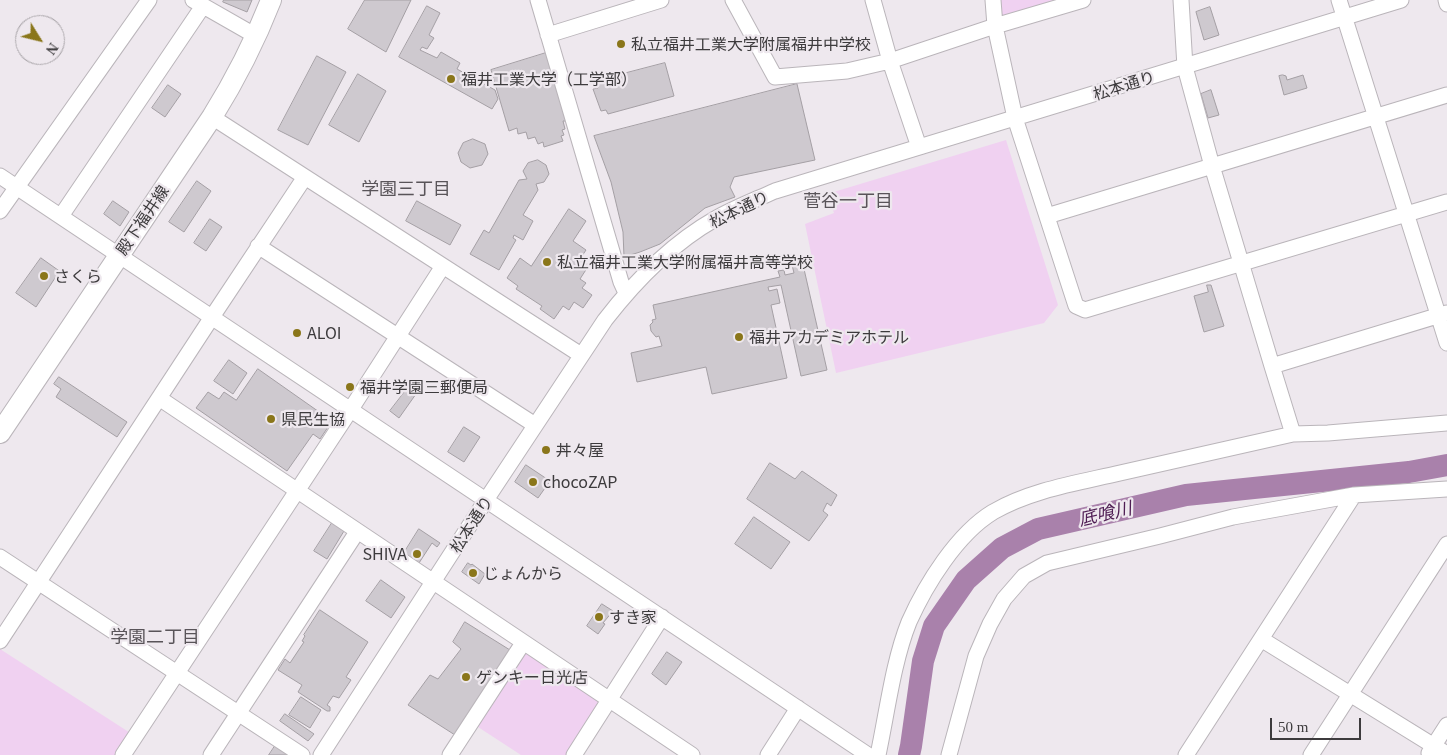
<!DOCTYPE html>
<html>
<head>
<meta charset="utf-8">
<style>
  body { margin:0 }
  #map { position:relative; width:1447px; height:755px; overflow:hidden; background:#eee8ee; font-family:Georgia,serif }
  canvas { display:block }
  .north { position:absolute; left:15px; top:15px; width:50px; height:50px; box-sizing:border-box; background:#eee8ee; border:1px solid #a7a3a7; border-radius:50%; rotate:126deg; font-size:14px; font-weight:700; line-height:20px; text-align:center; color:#3d3b3d }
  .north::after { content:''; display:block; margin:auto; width:18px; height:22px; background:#8a761a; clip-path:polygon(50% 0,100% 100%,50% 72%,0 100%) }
  .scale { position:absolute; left:1270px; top:718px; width:91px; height:22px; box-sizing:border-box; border:2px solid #3d3b3d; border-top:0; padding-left:6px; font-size:15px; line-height:18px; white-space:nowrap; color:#3d3b3d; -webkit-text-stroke:4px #eee8ee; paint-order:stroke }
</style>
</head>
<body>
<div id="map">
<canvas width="1447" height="755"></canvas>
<div class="north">N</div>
<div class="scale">50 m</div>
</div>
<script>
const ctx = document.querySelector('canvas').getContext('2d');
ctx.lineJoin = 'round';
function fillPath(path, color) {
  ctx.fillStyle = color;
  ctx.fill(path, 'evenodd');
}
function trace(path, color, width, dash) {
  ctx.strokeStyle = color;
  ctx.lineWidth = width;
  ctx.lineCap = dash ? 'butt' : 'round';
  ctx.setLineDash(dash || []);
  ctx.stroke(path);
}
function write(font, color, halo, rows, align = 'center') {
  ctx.font = font + ' Georgia,"Noto Sans JP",serif';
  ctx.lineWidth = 4.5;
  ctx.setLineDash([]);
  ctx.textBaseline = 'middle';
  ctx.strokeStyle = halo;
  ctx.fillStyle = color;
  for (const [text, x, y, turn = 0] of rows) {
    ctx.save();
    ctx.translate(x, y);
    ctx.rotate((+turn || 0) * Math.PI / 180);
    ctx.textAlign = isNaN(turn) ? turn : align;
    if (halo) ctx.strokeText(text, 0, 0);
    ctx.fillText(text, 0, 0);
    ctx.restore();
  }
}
const green = new Path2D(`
  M994 0H1083L995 26Z
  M1006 140 1058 305 1044 323 836 373 805 224 834 213 827 194Z
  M523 643 609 700 574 755H521L478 727Z
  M0 649 135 736 123 755H0Z`);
const river = new Path2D(`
  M909 755 911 746 923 661 934 626 966 580 1002 548 1038 529 1186 495 1409 472 1447 465`);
const building = new Path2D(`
  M224 0H252L247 12 223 2Z
  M365 0H411L386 52 348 29Z
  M427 6 440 13 429 35 434 38 427 49 422 47 420 50 437 58 441 52 460 63 457 69 495 90 498 99 492 109 399 57Z
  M1210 7 1219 35 1204 40 1196 12Z
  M546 53 566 121H563L565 129 562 130 564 135 561 136 563 141 544 147 543 142 538 144 535 137 528 139 526 132 518 134 517 128 509 131 491 70Z
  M317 56 346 72 308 145 278 130Z
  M665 63 674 96 608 114 606 110 601 111 593 89 598 88 596 81Z
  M358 74 386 91 359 142 329 125Z
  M1283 75 1286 76 1287 80 1303 75 1307 88 1284 95 1279 76Z
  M797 84 815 160 734 177 730 187 735 197 705 208 660 244 640 252 624 257 623 232 611 182 594 136Z
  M168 85 181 94 165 117 152 108Z
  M1211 90 1219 115 1208 118 1201 94Z
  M473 139 485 144 488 154 482 165 470 168 461 162 458 153 463 143Z
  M538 160 546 165 549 174 544 182 536 184 538 190 523 215 533 221 523 240 514 235 513 238 516 240 499 270 470 254 484 230 489 233 519 180 527 179 523 171 528 163Z
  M197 181 211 191 184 232 169 222Z
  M113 201 129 212 120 226 104 214Z
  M417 201 461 225 450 245 406 221Z
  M569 209 586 221 573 241 586 250 580 259 589 265 580 279 586 283 582 288 592 295 583 308 574 302 569 310 563 306 554 319 540 309 542 306 516 289 518 286 507 278 520 258 531 266Z
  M210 219 222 227 206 251 194 243Z
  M41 258 65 275 62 279 57 275 36 307 16 293Z
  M801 264 802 269H804L827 370 801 376 781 285 768 287 769 291 777 289 780 303 771 305 787 378 712 394 706 367 637 382 631 353 662 346 659 336 656 337 651 331 650 325 653 322 652 320 656 319 653 305 780 277 778 271 784 270 785 275 794 273 792 265Z
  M1207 285H1211L1224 326 1204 332 1194 296 1208 292Z
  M229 360 247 373 233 394 214 381Z
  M258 369 332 421 320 439 313 434 287 471 196 408 208 392 219 399 224 392 236 400Z
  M59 377 127 422 117 437 56 397 61 389 54 384Z
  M407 389 416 394 399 418 390 411Z
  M464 427 480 437 464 462 448 452Z
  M770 463 795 479 802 471 837 495 831 506 827 503 823 511 828 515 809 541 747 499Z
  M526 465 550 481 538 498 515 482Z
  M754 517 790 542 771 569 735 544Z
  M332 523 344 531 327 559 314 551Z
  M419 529 440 543 437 547 432 543 419 563 404 553Z
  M468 563 471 565 472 564 485 574 479 584 462 572Z
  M381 580 405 597 391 618 366 601Z
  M602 604 613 611 603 623 605 624 598 634 587 626Z
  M320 610 368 642 346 677 351 680 339 698 333 696 327 705 330 707V711H327L298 692 302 685 278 670 285 659 290 663 304 642 302 641 305 636 304 635Z
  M465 622 510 650 455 735 408 705 430 675 438 679 461 649 453 642Z
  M667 652 682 662 666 685 652 674Z
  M301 697 321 710 310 728 289 715Z
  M285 714 314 734 308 741 280 721Z
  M277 743 294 755H269Z`);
const minor = new Path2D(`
  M193 0 256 36
  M538 0 621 282 626 293
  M733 0 775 77 847 71 890 61 995 26 1083 0
  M873 0 890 61 919 147
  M993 0 995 26 1015 118 1076 306 1085 310 1447 202
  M1181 0 1185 67 1212 166 1272 366 1293 434
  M1339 0 1447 343
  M1446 0 1447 4
  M548 35 661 0
  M212 117 581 355
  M0 176 868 755
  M0 211 149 0
  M61 216 203 6
  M1047 216 1447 95
  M258 246 535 425
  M1272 366 1447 313
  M159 398 692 755
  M0 557 302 755
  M1261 639 1447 754
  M0 641 212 317 305 177
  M1429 753 1447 725
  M123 755 351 409 443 266
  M211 755 357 532
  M321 755 486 500 605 320C636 280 671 244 715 219 734 208 755 200 775 191L1401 0
  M450 755 523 643
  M574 755 662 617
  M768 755 798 708
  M878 755C887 713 893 662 909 622 926 584 957 534 993 512 1031 490 1077 483 1120 473 1178 460 1236 447 1293 434L1328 433 1447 423
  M949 755 976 656 990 624 1004 599 1024 576 1047 563 1160 536 1233 517 1354 495 1447 489
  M1186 755 1354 495
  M1311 755 1447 544`);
const major = new Path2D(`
  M0 433 212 117C235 80 255 41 271 0`);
const markers = [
  [621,44,5,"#8a761a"],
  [451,79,5,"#8a761a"],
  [547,262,5,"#8a761a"],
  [44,276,5,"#8a761a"],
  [297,333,5,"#8a761a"],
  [739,337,5,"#8a761a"],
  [350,387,5,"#8a761a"],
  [271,419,5,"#8a761a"],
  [546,450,5,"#8a761a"],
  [533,482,5,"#8a761a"],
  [417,554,5,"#8a761a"],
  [473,573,5,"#8a761a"],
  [599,617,5,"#8a761a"],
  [466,677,5,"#8a761a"]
];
const poiNames = [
  ["私立福井工業大学附属福井中学校",631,44],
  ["福井工業大学（工学部）",461,79],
  ["私立福井工業大学附属福井高等学校",557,262],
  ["さくら",54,276],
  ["ALOI",307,333],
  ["福井アカデミアホテル",749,337],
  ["福井学園三郵便局",360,387],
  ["県民生協",281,419],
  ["丼々屋",556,450],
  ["chocoZAP",543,482],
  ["SHIVA",407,554,"right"],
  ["じょんから",483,573],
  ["すき家",609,617],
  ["ゲンキー日光店",476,677]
];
const streetNames = [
  ["松本通り",1124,85,-17],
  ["松本通り",739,209,-26],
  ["殿下福井線",142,220,-56],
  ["松本通り",471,524,-57]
];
const neighbourhoodNames = [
  ["学園三丁目",406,188],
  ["菅谷一丁目",848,200],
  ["学園二丁目",155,636]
];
const waterNames = [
  ["底喰川",1105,513,-13]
];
fillPath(green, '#f0d1f1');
trace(river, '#a981ab', 22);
fillPath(building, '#cec9cf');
trace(building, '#a49fa4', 1);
trace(minor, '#bab5ba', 17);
trace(major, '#bab5ba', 22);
trace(minor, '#fff', 15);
trace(major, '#fff', 20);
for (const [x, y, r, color] of markers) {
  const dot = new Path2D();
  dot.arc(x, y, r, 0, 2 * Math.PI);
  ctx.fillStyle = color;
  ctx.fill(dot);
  trace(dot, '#eee8ee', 2);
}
write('16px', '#3d3b3d', '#eee8ee', poiNames, 'left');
write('16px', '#3d3b3d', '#eee8ee', streetNames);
write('18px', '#595459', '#eee8ee', neighbourhoodNames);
write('italic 18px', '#4e1d53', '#eee8ee', waterNames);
</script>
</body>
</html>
